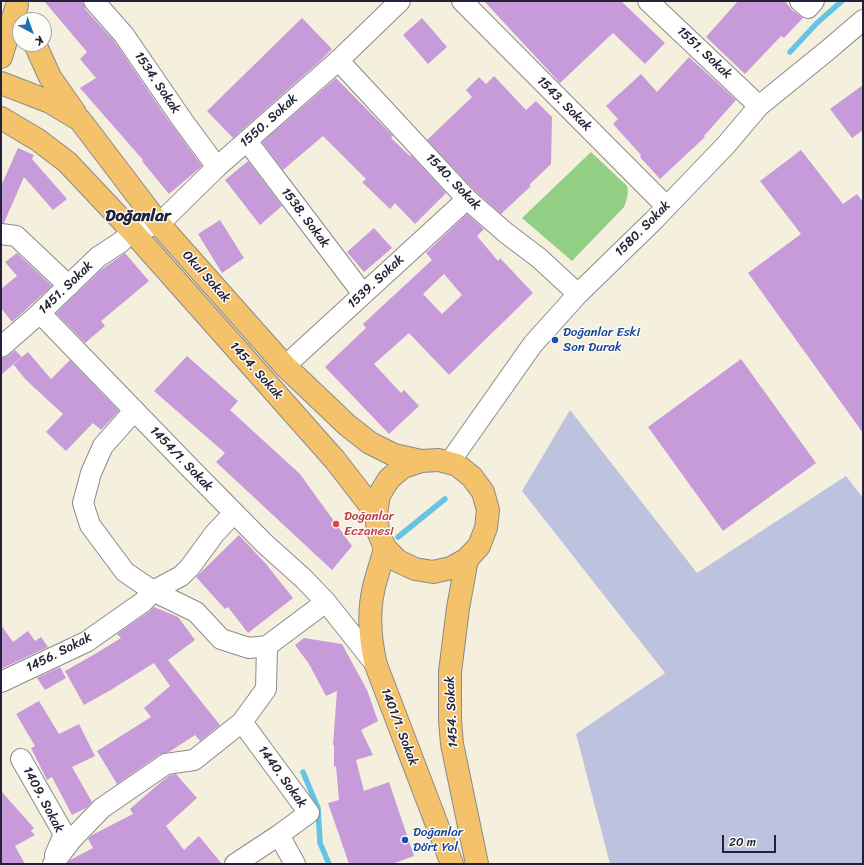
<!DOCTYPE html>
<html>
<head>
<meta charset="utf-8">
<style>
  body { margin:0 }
  #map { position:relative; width:864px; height:865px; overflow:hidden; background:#f5f0de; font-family:Sriracha,sans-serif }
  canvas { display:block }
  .frame { position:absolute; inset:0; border:2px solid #22223b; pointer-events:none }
  .north { position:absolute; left:12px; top:12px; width:40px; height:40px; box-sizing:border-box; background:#fdfcf7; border:1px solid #a5a5ac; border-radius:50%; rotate:139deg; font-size:11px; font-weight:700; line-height:16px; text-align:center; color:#22223b }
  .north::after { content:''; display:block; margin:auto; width:14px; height:18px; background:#1f6fb2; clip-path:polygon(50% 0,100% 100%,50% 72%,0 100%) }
  .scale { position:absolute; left:722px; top:835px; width:54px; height:18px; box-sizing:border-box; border:2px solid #22223b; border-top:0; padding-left:5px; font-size:12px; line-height:14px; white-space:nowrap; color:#22223b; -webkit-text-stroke:3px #fdfcf7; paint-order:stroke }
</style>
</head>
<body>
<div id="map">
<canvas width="864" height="865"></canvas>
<div class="frame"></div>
<div class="north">K</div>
<div class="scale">20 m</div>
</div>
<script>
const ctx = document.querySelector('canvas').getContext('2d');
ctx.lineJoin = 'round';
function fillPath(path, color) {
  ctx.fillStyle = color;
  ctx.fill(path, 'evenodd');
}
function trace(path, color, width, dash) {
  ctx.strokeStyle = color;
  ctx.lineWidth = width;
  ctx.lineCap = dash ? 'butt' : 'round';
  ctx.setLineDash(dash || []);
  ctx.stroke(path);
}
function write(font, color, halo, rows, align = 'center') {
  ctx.font = font + ' Sriracha,sans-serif';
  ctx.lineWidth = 3;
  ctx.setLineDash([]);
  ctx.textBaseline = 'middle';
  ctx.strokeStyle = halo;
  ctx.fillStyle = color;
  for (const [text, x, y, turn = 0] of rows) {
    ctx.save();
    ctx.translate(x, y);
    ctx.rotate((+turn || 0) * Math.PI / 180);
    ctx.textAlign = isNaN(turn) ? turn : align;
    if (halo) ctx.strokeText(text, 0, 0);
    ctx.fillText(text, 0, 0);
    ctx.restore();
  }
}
const industrial = new Path2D(`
  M570 410 697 573 846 476 863 498V864H610L576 734 665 673 522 491Z`);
const green = new Path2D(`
  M591 152 627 186C629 194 627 199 624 207L572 261 522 218Z`);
const stream = new Path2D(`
  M790 52 817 23 842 1
  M398 537 445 499
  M303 772 318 808 320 843 329 864`);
const building = new Path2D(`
  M44 1H83L85 9 115 42 166 117 202 166 169 194 142 161 143 160 80 88 96 78 80 59 87 52Z
  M484 1H621L665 43 645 64 613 33 560 83Z
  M738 1H785L792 10 803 18 784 38 781 36 745 74 706 37Z
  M302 18 332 49 320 61 233 138 207 111Z
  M422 18 447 47 428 64 403 35Z
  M689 57 736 100 704 136 705 137 660 179 640 157 641 155 613 124 618 119 606 106 641 74 657 92Z
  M494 76 526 110 536 101 552 117 551 164 529 185 531 186 501 214 475 191 427 140 472 97 466 90 479 77 486 84Z
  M336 78 393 136 391 138 410 156 411 155 446 193 415 224 395 203 390 209 362 182 366 179 323 136 283 170 262 142Z
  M863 85V130L852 138 830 109Z
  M18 148 34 155 32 159 67 199 53 210 24 177 4 223H1V186Z
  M801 150 843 204 857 194 863 202V433L748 273 801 234 760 181Z
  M248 161 282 206 260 225 225 180Z
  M467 214 484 229 477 236 498 261 500 258 533 293 449 375 409 333 374 364 401 393 404 390 419 406 389 434 325 367 366 328 363 324 432 260 426 253ZM444 274 462 295 442 314 423 294Z
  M220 220 244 258 222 273 198 234Z
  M374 228 392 248 364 272 347 252Z
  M17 253 52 286 12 322 1 308V289L17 276 5 262Z
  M125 253 149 281 101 321 105 326 85 343 56 313 101 270Z
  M15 350 22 357 1 375V358L8 356Z
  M28 352 51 379 70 360 119 411 101 430 93 423 66 451 46 432 63 414 26 380 13 364Z
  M187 356 238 401 230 410 300 474 352 546 332 570 216 462 225 453 154 391Z
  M741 359 816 463 723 531 648 427Z
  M239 535 266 564 293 598 248 633 228 607 225 609 196 577Z
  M154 607 178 617 195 640 168 660 220 725 200 741 195 735 169 752 159 755 117 784 97 751 151 717 144 708 170 686 154 663 109 691 84 705 65 671 95 654 121 638 117 634 150 611Z
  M1 625 13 642 28 631 35 641 41 637 48 647 1 669Z
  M304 638 342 644 367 690 378 721 361 730 373 755 356 760 364 791 389 782 414 856 392 864H349L328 803 339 800 336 766 334 767V745H333L337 691 326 696 309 664 295 645Z
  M60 667 66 678 45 690 37 678Z
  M39 701 59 734 79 724 95 756 72 767 92 802 86 808 72 815 52 777 47 780 31 748 35 746 16 714Z
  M176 774 197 798 166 826 184 850 199 836 222 864H67L70 860 93 848 88 839 92 835 133 814 130 809 161 782 170 775Z
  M1 791 34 828 31 831 35 835 15 846 25 864H1Z`);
const minor = new Path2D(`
  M94 1 124 35 183 121 217 167
  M462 1 666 206
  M648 1 759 106
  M800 1 808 8 814 1
  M338 60 467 199 506 233 539 258 578 294
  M247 141 363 294
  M1 234 16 236 69 286
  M40 313 190 468 265 544 304 579 326 602 376 665
  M1 347 40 313 98 257 121 242 132 231 159 224 217 167 340 59 400 1
  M285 366 467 199
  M134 411 103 446 91 473 83 503 90 525 125 572 153 591 196 612 221 639 249 648 267 646 326 602
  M449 463 533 344 578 294 654 220 726 145 759 106 828 50 863 20
  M1 682 86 642 143 602 153 591 181 576 190 567 215 533 234 513
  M242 722 309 813 279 835 295 864
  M21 759 64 834 55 855
  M53 864 72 839 102 808 166 764 194 760 242 722 266 689 267 646
  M235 864 279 835`);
const major = new Path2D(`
  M35 44 50 77 75 113
  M1 57 17 5
  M1 83 50 102 80 120 159 224 285 366 347 425 370 443 394 455 421 461 439 460 457 465 472 477 483 492 488 510 486 528 479 546 467 559 451 568 433 572 415 569 398 561 385 548 378 531 376 513 379 495 389 479 403 467 421 461
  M1 118 38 140 67 162 132 231 335 460 376 513
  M385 548C382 561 377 574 374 587 368 612 370 640 376 665L452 864
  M467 559 458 608 450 672V720L452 744 477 864`);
const markers = [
  [555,340,4,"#1a4fb4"],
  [336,524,4,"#e0444e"],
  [405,840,4,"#1a4fb4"]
];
const streetNames = [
  ["1551. Sokak",704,53,43],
  ["1534. Sokak",157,83,56],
  ["1543. Sokak",564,104,45],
  ["1550. Sokak",269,121,-42],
  ["1540. Sokak",453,182,46],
  ["1538. Sokak",305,218,53],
  ["1580. Sokak",643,229,-45],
  ["Okul Sokak",206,277,48],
  ["1539. Sokak",376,282,-43],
  ["1451. Sokak",66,288,-44],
  ["1454. Sokak",256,371,48],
  ["1454/1. Sokak",181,459,46],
  ["1456. Sokak",59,653,-27],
  ["1454. Sokak",452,712,-93],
  ["1401/1. Sokak",399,727,69],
  ["1440. Sokak",282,777,54],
  ["1409. Sokak",43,800,62]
];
const transitNames = [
  ["Doğanlar Eski",563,333],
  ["Son Durak",563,348],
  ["Doğanlar",413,833],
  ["Dört Yol",413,848]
];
const healthNames = [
  ["Doğanlar",344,517],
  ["Eczanesi",344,532]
];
const districtNames = [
  ["Doğanlar",138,217]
];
fillPath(industrial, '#bdc3de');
fillPath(green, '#92ce83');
trace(stream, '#65c3e4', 5.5);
fillPath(building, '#c79bda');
trace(minor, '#8c898c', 22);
trace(major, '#8c898c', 24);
trace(minor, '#fff', 20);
trace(major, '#f3c26a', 22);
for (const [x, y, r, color] of markers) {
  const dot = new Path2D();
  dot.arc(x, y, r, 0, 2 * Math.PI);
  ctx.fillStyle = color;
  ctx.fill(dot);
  trace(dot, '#fdfcf7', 1.5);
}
write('13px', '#22223b', '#fdfcf7', streetNames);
write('13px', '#164399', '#fdfcf7', transitNames, 'left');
write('13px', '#be3a42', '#fdfcf7', healthNames, 'left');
write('bold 17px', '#22223b', '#fdfcf7', districtNames);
</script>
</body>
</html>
